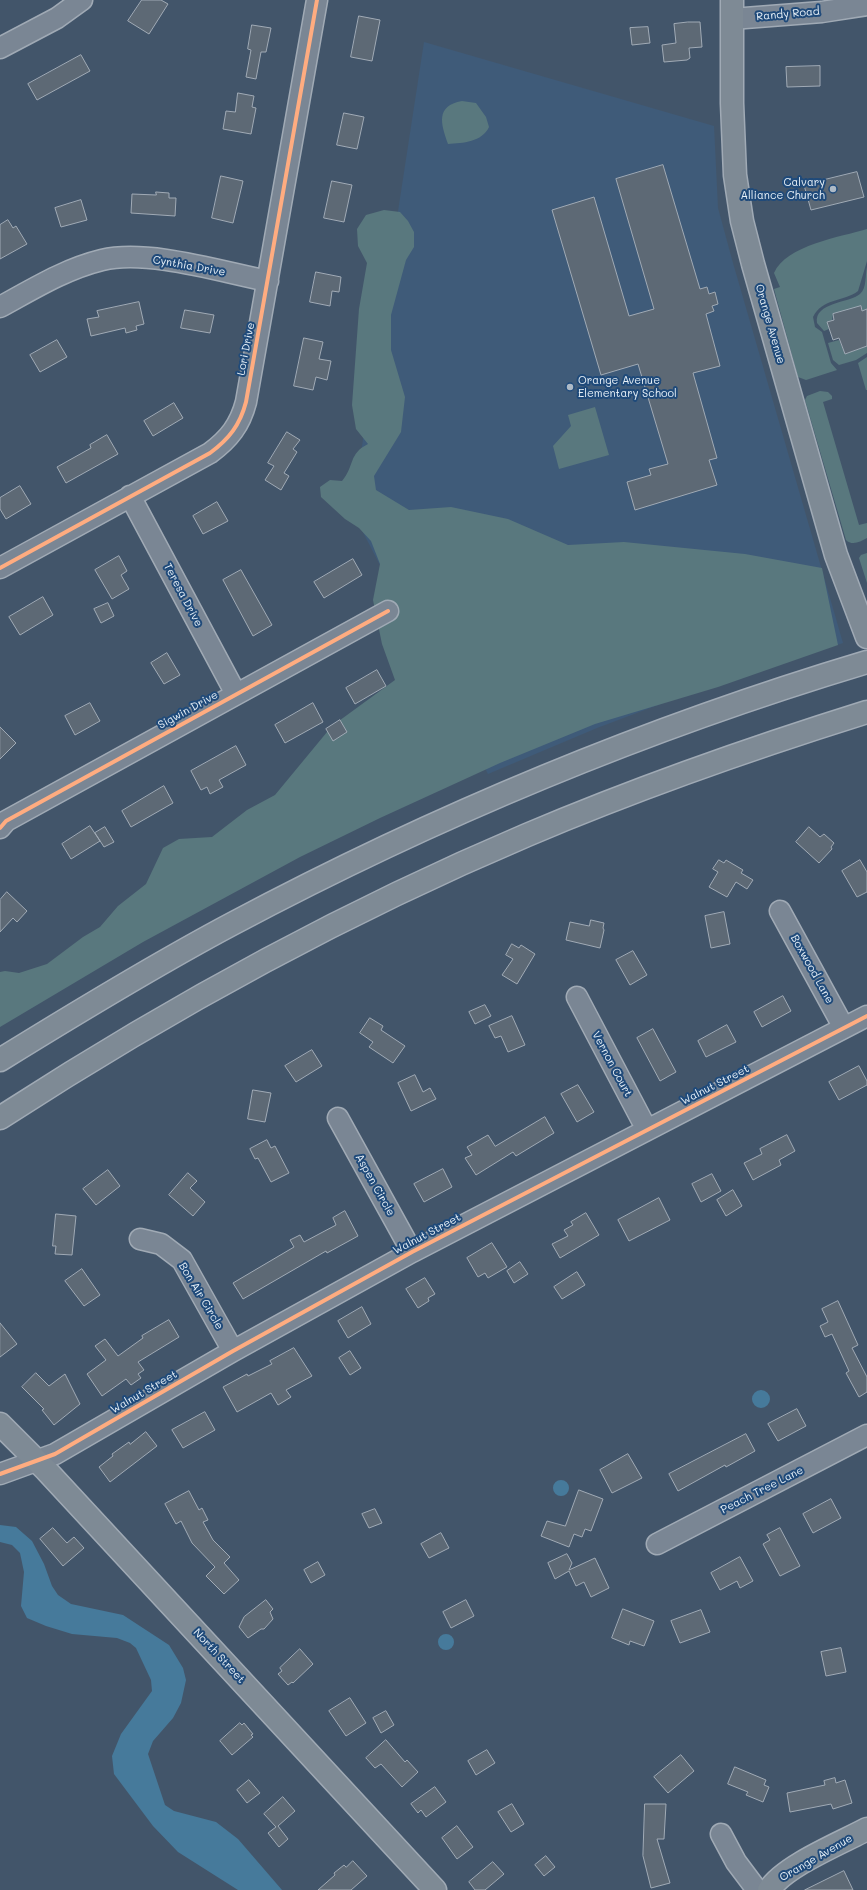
<!DOCTYPE html>
<html>
<head>
<meta charset="utf-8">
<style>
  body { margin:0 }
  canvas { display:block; background:#42556a }
</style>
</head>
<body>
<canvas width="867" height="1890"></canvas>
<script>
const ctx = document.querySelector('canvas').getContext('2d');
ctx.lineJoin = 'round';
function fillPath(path, color) {
  ctx.fillStyle = color;
  ctx.fill(path, 'evenodd');
}
function trace(path, color, width, dash) {
  ctx.strokeStyle = color;
  ctx.lineWidth = width;
  ctx.lineCap = dash ? 'butt' : 'round';
  ctx.setLineDash(dash || []);
  ctx.stroke(path);
}
function write(font, color, halo, rows, align = 'center') {
  ctx.font = font + ' Mali,sans-serif';
  ctx.lineWidth = 4;
  ctx.setLineDash([]);
  ctx.textBaseline = 'middle';
  ctx.strokeStyle = halo;
  ctx.fillStyle = color;
  for (const [text, x, y, turn = 0] of rows) {
    ctx.save();
    ctx.translate(x, y);
    ctx.rotate((+turn || 0) * Math.PI / 180);
    ctx.textAlign = isNaN(turn) ? turn : align;
    if (halo) ctx.strokeText(text, 0, 0);
    ctx.fillText(text, 0, 0);
    ctx.restore();
  }
}
const built = new Path2D(`
  M424 42 714 126 718 208 733 263 843 643 703 688 597 728 488 774 352 511Z`);
const green = new Path2D(`
  M462 101 476 103 486 117 489 127C482 142 463 143 448 144 441 124 435 106 462 101Z
  M384 210 400 212 408 221 414 232V247L406 260 391 315V350L405 397 401 432 374 476 376 490 409 510 451 507 508 519 568 545 624 542 745 554 822 568 838 645 718 687 595 724 500 763 380 818 300 857 143 942 0 1027V972L5 971 19 973 47 964 83 937 100 927 118 906 146 884 163 848 179 839 212 837 247 810 275 795 332 726 395 680 382 644 373 600 380 564 371 541 359 528 345 519 321 497 320 487 330 480 342 481C355 466 348 454 368 444L356 429 352 405 359 309 367 263 358 246 357 229 366 215Z
  M867 229V261L858 291C844 302 822 298 813 317L815 327 822 332 831 363 837 370 806 380 798 377 774 289 780 287 774 273C786 245 841 237 867 229Z
  M867 267V309L862 311 861 306 833 314 832 320 827 322 829 329 824 331 817 323C814 302 850 303 860 294 867 288 865 275 867 267Z
  M839 340 845 354 867 346V353L856 360 839 365 833 360 828 343Z
  M867 357V390H866L858 363Z
  M820 391 828 392 832 396V399L823 402 859 525 867 523V538C860 542 852 546 846 540L805 400 807 396Z
  M595 407 609 455 559 469 553 446 571 426 568 415Z
  M867 553V583L859 558 861 555Z`);
const water = new Path2D(`
  M752 1399a9 9 0 1 1 18 0a9 9 0 1 1-18 0Z
  M553 1488a8 8 0 1 1 16 0a8 8 0 1 1-16 0Z
  M0 1525 16 1527 32 1541 44 1564 52 1586 58 1595 71 1604 123 1615 169 1645 183 1668 186 1680 181 1703 173 1718 153 1741 148 1754 165 1805 174 1811 216 1822 238 1839 282 1890H238L178 1852 153 1826 114 1774 112 1756 121 1734 152 1691 151 1680 136 1648 130 1643 117 1638 72 1634 46 1626 27 1618 21 1606 24 1572 20 1553 12 1545 0 1542Z
  M438 1642a8 8 0 1 1 16 0a8 8 0 1 1-16 0Z`);
const building = new Path2D(`
  M142 0H161L168 4 149 34 128 21Z
  M359 16 380 20 372 61 351 57Z
  M688 22H700L702 47 689 48 690 58 687 60 664 62 662 45 676 43 674 24Z
  M252 25 271 28 266 52H261L256 79 246 77 251 50 248 49Z
  M648 27 650 43 632 45 630 28Z
  M81 55 90 71 37 100 28 84Z
  M820 66V86L787 87 786 67Z
  M238 93 254 96 252 107 256 108 251 134 223 129 226 111 235 112Z
  M344 113 364 117 357 149 337 145Z
  M663 165 700 289 707 287 709 294 715 292 718 304 712 306 714 311 706 314 720 366 693 373 717 458 709 460 717 485 635 510 627 482 651 475 649 469 668 464 638 364 601 375 552 210 594 197 629 316 654 309 616 179Z
  M857 172 864 197 811 210 804 185Z
  M221 176 243 181 233 223 212 218Z
  M332 181 352 185 344 222 324 218Z
  M156 192 169 193V198H176L175 216 131 213 132 194 156 195Z
  M81 200 87 220 61 227 55 208Z
  M8 220 13 228 16 226 27 244 0 259V225Z
  M316 272 341 277 339 292 332 291 330 306 310 302Z
  M139 302 144 324 136 326 137 330 126 333 125 328 91 336 87 319 99 317 97 311Z
  M861 306 862 311 867 309V346L845 354 839 338 833 340 827 322 834 320 833 314Z
  M185 310 214 315 210 333 181 328Z
  M304 338 323 342 319 359 331 361 327 380 316 377 313 390 294 386Z
  M57 340 67 357 40 372 30 355Z
  M174 403 183 418 153 436 144 421Z
  M287 432 300 440 293 449 297 452 284 473 289 476 281 490 265 480 274 466 268 463Z
  M107 435 118 454 66 483 57 467 91 448 90 445Z
  M20 486 31 504 6 519 0 509V498Z
  M217 502 228 521 203 534 193 516Z
  M119 556 127 571 121 575 129 589 112 599 95 570Z
  M353 559 362 575 324 598 314 582Z
  M241 570 272 625 253 636 223 580Z
  M43 597 53 615 20 635 9 617Z
  M108 603 114 616 101 623 94 609Z
  M167 653 180 675 164 684 151 663Z
  M377 670 386 686 355 704 346 688Z
  M90 703 100 721 75 735 65 716Z
  M313 703 323 722 285 743 275 725Z
  M340 720 347 732 333 741 326 729Z
  M0 727 16 743 0 759Z
  M236 746 246 765 219 780 223 787 210 794 207 787 201 790 191 771Z
  M164 786 173 803 131 827 122 811Z
  M90 826 100 841 71 859 62 844Z
  M105 827 114 842 104 847 95 833Z
  M809 827 820 837 824 834 834 843 831 847 832 849 819 863 796 842Z
  M719 860 724 863 726 860 743 870 741 873 753 880 747 889 736 882 727 897 709 887 718 872 713 869Z
  M860 860 867 872V892L857 897 842 871Z
  M7 892 27 911 17 922 13 918 0 932V900Z
  M724 912 730 944 711 948 705 916Z
  M591 920 604 923 603 928 604 930 600 948 566 940 570 922 589 926Z
  M512 944 519 948 521 945 535 954 517 984 502 975 513 959 506 955Z
  M633 951 647 975 630 985 616 960Z
  M783 996 791 1011 762 1027 754 1012Z
  M485 1005 491 1016 475 1024 469 1012Z
  M512 1016 525 1045 508 1052 501 1036 495 1038 489 1026Z
  M370 1018 383 1026 381 1030 405 1046 393 1063 369 1047 373 1042 360 1033Z
  M727 1025 736 1042 706 1057 698 1041Z
  M653 1029 676 1072 660 1081 637 1038Z
  M312 1050 322 1066 296 1082 285 1066Z
  M859 1066 867 1081V1085L839 1100 829 1082Z
  M415 1075 423 1092 430 1088 436 1099 411 1111 398 1083Z
  M578 1085 594 1112 577 1122 561 1094Z
  M253 1090 271 1093 265 1122 248 1119Z
  M545 1117 554 1133 516 1156 513 1152 476 1175 465 1158 472 1155 467 1147 488 1135 495 1146Z
  M787 1135 795 1151 779 1160 781 1165 753 1180 744 1163 762 1154 760 1149Z
  M267 1140 271 1148 275 1146 289 1173 271 1182 258 1158 255 1159 250 1149Z
  M443 1169 452 1187 424 1202 414 1184Z
  M108 1170 120 1186 96 1205 83 1189Z
  M188 1173 197 1181 190 1188 205 1202 193 1216 169 1195Z
  M712 1174 721 1191 701 1202 692 1184Z
  M733 1190 742 1206 726 1216 717 1200Z
  M659 1198 670 1220 629 1241 618 1220Z
  M345 1211 358 1236 327 1253 326 1251 243 1299 233 1283 294 1247 290 1240 300 1235 304 1242 336 1225 333 1218Z
  M586 1213 599 1235 560 1258 552 1244 568 1236 564 1230 573 1225 571 1222Z
  M56 1214 76 1216 72 1255 55 1254 56 1246H53Z
  M492 1243 507 1267 488 1278 485 1273 478 1277 467 1258Z
  M520 1262 528 1274 514 1283 507 1271Z
  M82 1269 100 1295 84 1306 65 1281Z
  M577 1272 585 1285 562 1299 554 1287Z
  M425 1278 435 1294 428 1298 429 1301 418 1308 406 1289Z
  M838 1301 858 1345 852 1348 867 1377V1392L859 1397 846 1373 849 1371 832 1334 825 1337 820 1326 828 1322 822 1309Z
  M362 1307 371 1324 348 1338 338 1321Z
  M169 1320 179 1337 138 1362 144 1370 138 1374 141 1378 131 1385 126 1379 102 1396 87 1374 106 1360 95 1346 105 1339 118 1356 143 1338 142 1336Z
  M0 1323 17 1344 0 1357Z
  M294 1348 312 1376 286 1390 291 1397 278 1405 271 1393 237 1412 223 1387 247 1374 248 1376 272 1364 270 1361Z
  M350 1351 361 1368 350 1375 339 1358Z
  M36 1373 49 1386 65 1374 80 1404 54 1425 42 1410 44 1409 22 1387Z
  M797 1409 806 1426 778 1441 768 1424Z
  M205 1412 215 1430 183 1448 172 1430Z
  M146 1432 157 1446 110 1482 99 1467 113 1456 112 1454 129 1442 130 1444Z
  M746 1434 755 1451 726 1467 725 1465 678 1491 669 1474Z
  M628 1454 642 1478 612 1493 600 1470Z
  M579 1490 603 1499 591 1531 585 1529 582 1537 574 1534 569 1547 541 1536 547 1521 565 1526Z
  M189 1491 199 1510 202 1508 208 1520 203 1522 213 1540 230 1557 224 1563 239 1580 224 1594 206 1576 215 1567 192 1543 181 1521 176 1524 165 1504Z
  M831 1499 841 1518 813 1533 803 1514Z
  M375 1509 382 1523 369 1528 362 1514Z
  M53 1528 67 1543 74 1537 84 1548 63 1566 40 1539Z
  M780 1528 800 1566 780 1576 763 1544 770 1540 767 1535Z
  M441 1533 449 1548 429 1558 421 1544Z
  M567 1554 572 1563 569 1570 595 1558 609 1588 591 1597 584 1582 576 1586 569 1571 555 1579 548 1563Z
  M740 1557 753 1581 740 1588 737 1581 720 1590 711 1573Z
  M318 1562 325 1575 311 1583 304 1570Z
  M266 1600 273 1609 270 1612 273 1619 264 1629H261L248 1638 239 1627 244 1617Z
  M466 1600 474 1616 451 1628 443 1612Z
  M623 1609 654 1621 644 1646 630 1641 629 1645 612 1638Z
  M701 1610 710 1632 680 1643 671 1621Z
  M841 1648 846 1672 826 1676 821 1652Z
  M300 1649 313 1664 293 1683 292 1682 288 1685 278 1674 282 1671 280 1668Z
  M350 1698 366 1723 346 1736 329 1711Z
  M386 1711 394 1725 381 1733 373 1718Z
  M240 1723 242 1725 244 1723 253 1734 251 1735 253 1737 232 1755 220 1741Z
  M386 1740 405 1762 407 1760 418 1772 402 1787 381 1764 375 1768 366 1758Z
  M487 1750 495 1763 476 1775 468 1761Z
  M681 1755 694 1771 668 1793 654 1777Z
  M735 1767 766 1780 764 1785 769 1787 763 1802 746 1795 748 1792 728 1784Z
  M835 1778 836 1783 845 1780 852 1803 833 1809 831 1804 790 1812 787 1793 825 1785 824 1781Z
  M249 1780 260 1793 247 1803 237 1790Z
  M435 1787 446 1802 426 1817 421 1810 418 1813 411 1804Z
  M283 1797 295 1811 278 1826 288 1839 279 1847 268 1833 276 1827 264 1814Z
  M512 1804 524 1824 511 1832 498 1812Z
  M645 1804H666L664 1839H657L670 1883 651 1888 643 1856Z
  M457 1826 473 1847 457 1859 442 1838Z
  M546 1856 555 1867 544 1876 535 1865Z
  M353 1861 367 1876 351 1890H318L335 1875 334 1873 344 1865 346 1867Z
  M493 1862 504 1874 485 1890H475L469 1882Z
  M844 1871 853 1890H805Z`);
const minor = new Path2D(`
  M732 19 822 12 867 5
  M0 48 57 18 82 0
  M0 307C33 289 65 269 102 260 148 249 222 272 268 281
  M130 496 236 694
  M0 568 210 453C229 439 240 425 246 402L317 0
  M0 828 6 821 388 611
  M780 911 844 1028
  M577 997 647 1130
  M338 1118 412 1252
  M140 1239 161 1244 182 1260 233 1351
  M0 1474 55 1454 233 1351 412 1252 867 1016
  M657 1544 867 1435
  M721 1834 736 1862 757 1890`);
const major = new Path2D(`
  M732 0V103L735 175 742 221 753 264 836 555 867 637
  M0 1424 46 1470 435 1890
  M769 1890C784 1866 841 1843 867 1829`);
const highway = new Path2D(`
  M0 1060C76 1013 153 966 232 924 435 816 647 728 867 662
  M0 1118C168 1009 343 913 527 835 638 788 752 748 867 712`);
const cycleway = new Path2D(`
  M0 568 210 453C229 439 240 425 246 402L317 0
  M0 828 6 821 388 611
  M0 1474 55 1454 233 1351 412 1252 867 1016`);
const markers = [
  [833,189,4,"#aebac6"],
  [570,387,4,"#aebac6"]
];
const streetNames = [
  ["Randy Road",788,14,-5],
  ["Cynthia Drive",189,266,10],
  ["Orange Avenue",770,324,74],
  ["Lori Drive",246,349,-79],
  ["Teresa Drive",183,595,62],
  ["Sigwin Drive",188,710,-29],
  ["Boxwood Lane",812,969,61],
  ["Vernon Court",612,1064,62],
  ["Walnut Street",715,1085,-27],
  ["Aspen Circle",375,1185,61],
  ["Walnut Street",427,1234,-28],
  ["Bon Air Circle",201,1296,59],
  ["Walnut Street",144,1392,-30],
  ["Peach Tree Lane",762,1490,-27],
  ["North Street",219,1656,47],
  ["Orange Avenue",816,1858,-30]
];
const poiNames = [
  ["Calvary",825,183],
  ["Alliance Church",825,196],
  ["Orange Avenue",578,381,"left"],
  ["Elementary School",578,394,"left"]
];
fillPath(built, '#3f5b79');
fillPath(green, '#59787e');
fillPath(water, '#467a9b');
fillPath(building, '#5d6975');
trace(building, '#a0aab5', 1);
trace(minor, '#a0aab5', 23);
trace(major, '#a0aab5', 25);
trace(highway, '#a0aab5', 25);
trace(minor, '#7a8694', 20);
trace(major, '#7e8a95', 22);
trace(highway, '#7e8a95', 22);
trace(cycleway, '#ffac80', 4);
for (const [x, y, r, color] of markers) {
  const dot = new Path2D();
  dot.arc(x, y, r, 0, 2 * Math.PI);
  ctx.fillStyle = color;
  ctx.fill(dot);
  trace(dot, '#1f4a7a', 1.5);
}
write('11px', '#e8f1f8', '#1f4a7a', streetNames);
write('11px', '#e8f1f8', '#1f4a7a', poiNames, 'right');
</script>
</body>
</html>
